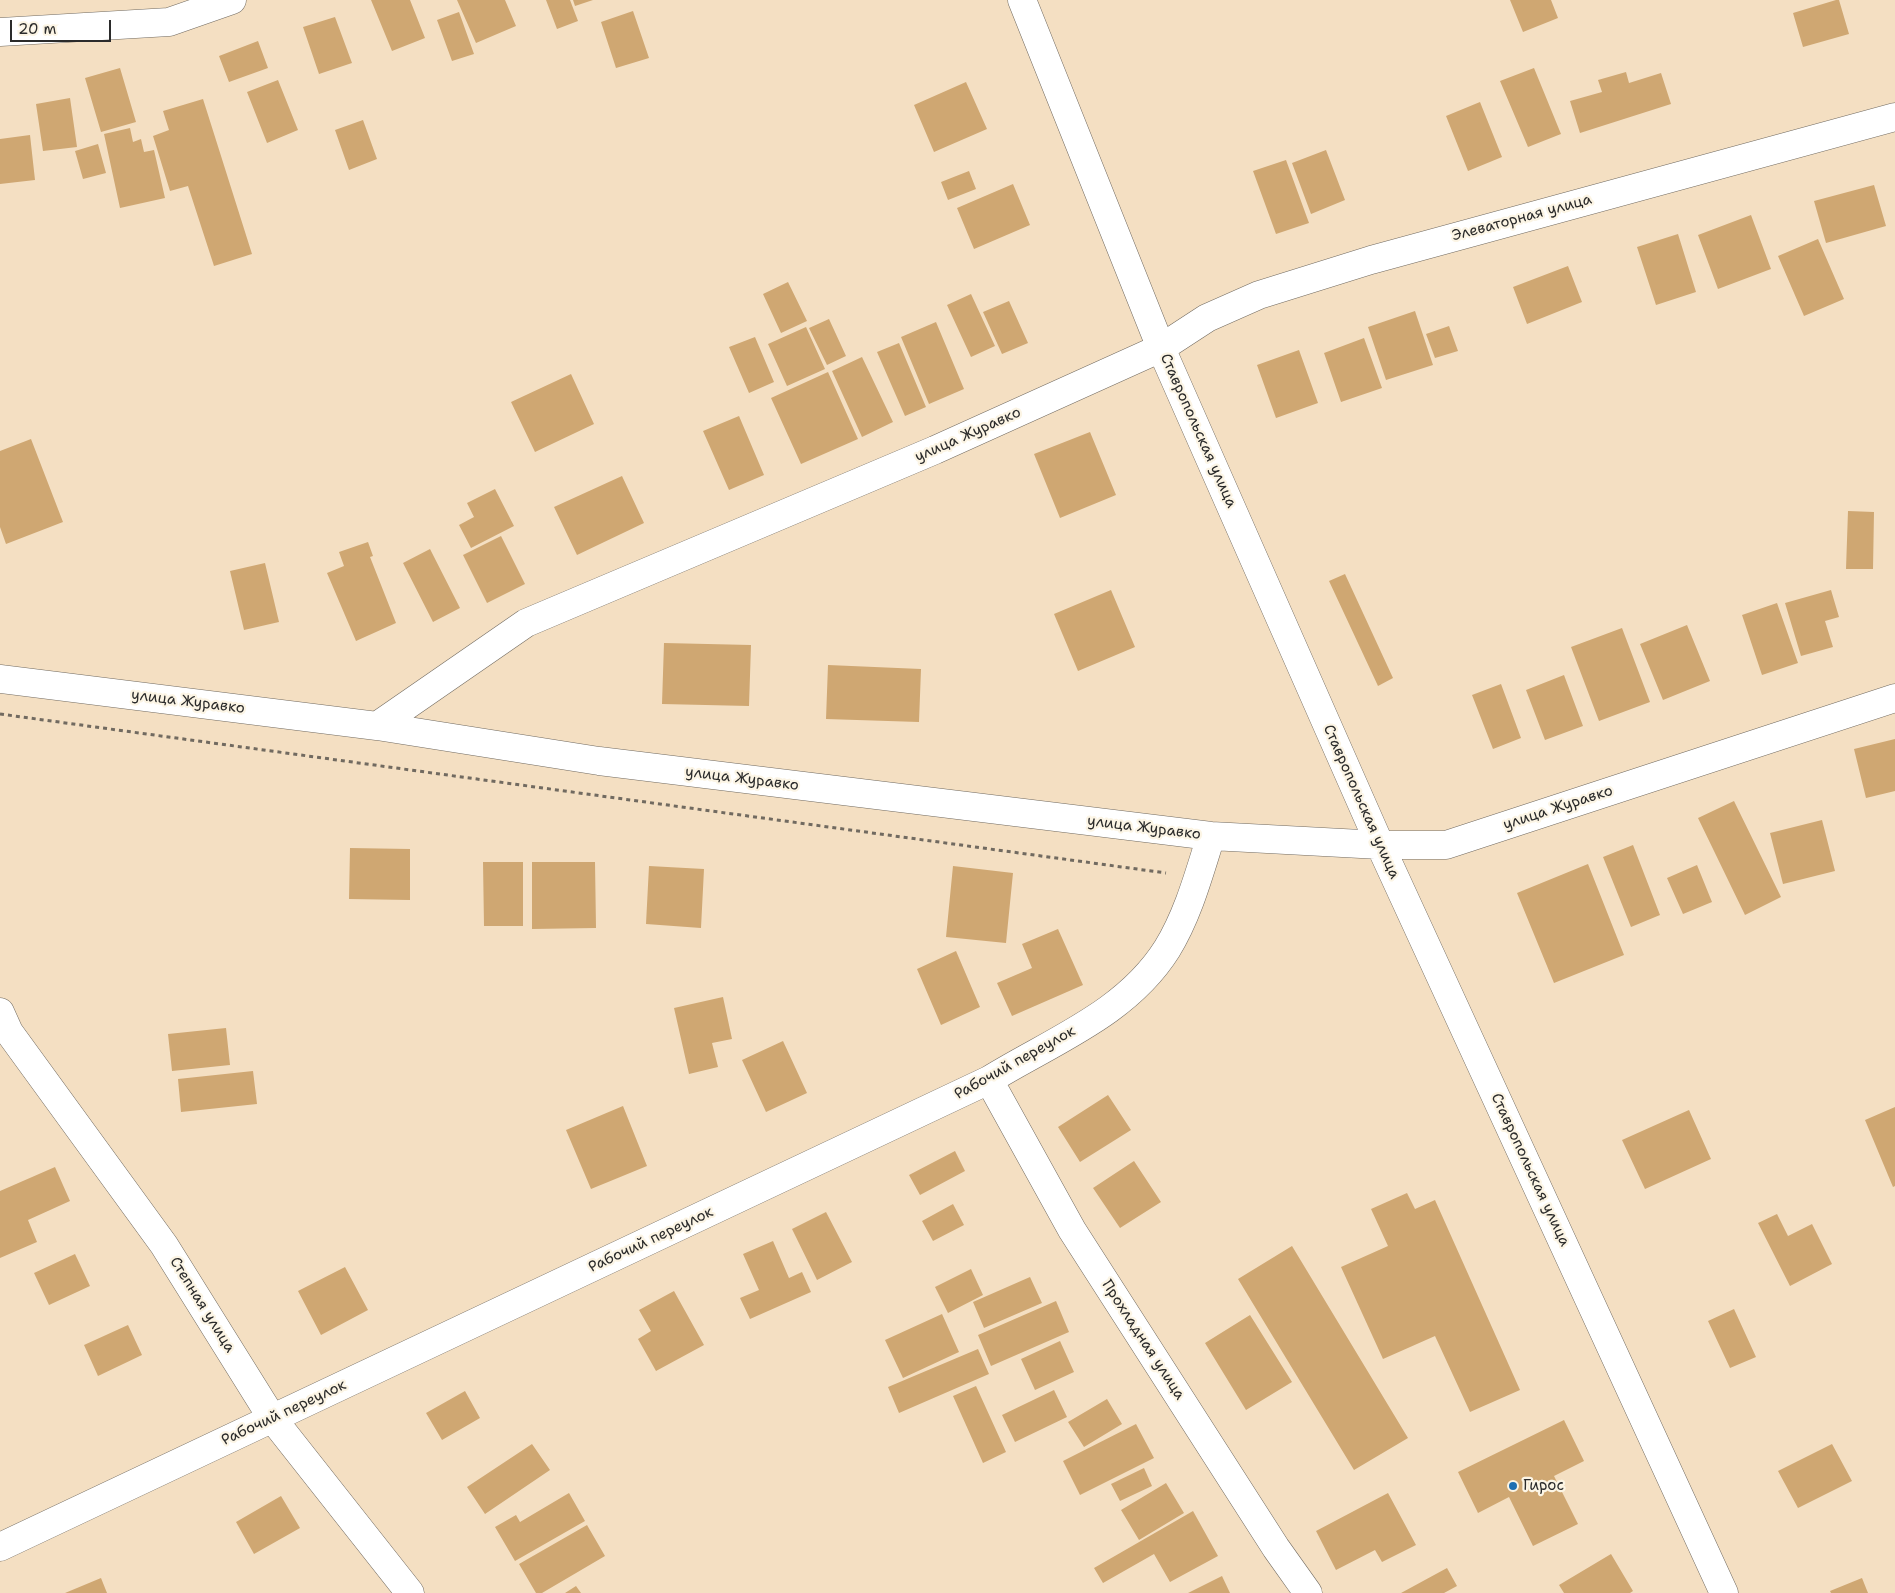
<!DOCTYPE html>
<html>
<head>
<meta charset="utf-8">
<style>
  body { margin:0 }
  #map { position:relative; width:1895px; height:1593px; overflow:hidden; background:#f4dfc2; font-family:"Shantell Sans",sans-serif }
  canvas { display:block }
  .scale { position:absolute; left:10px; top:20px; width:101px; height:22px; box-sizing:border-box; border:2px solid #2b2b2b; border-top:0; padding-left:6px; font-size:15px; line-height:18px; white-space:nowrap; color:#2b2b2b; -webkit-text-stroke:4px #fcf5e5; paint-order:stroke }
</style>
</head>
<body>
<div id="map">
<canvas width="1895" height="1593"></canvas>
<div class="scale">20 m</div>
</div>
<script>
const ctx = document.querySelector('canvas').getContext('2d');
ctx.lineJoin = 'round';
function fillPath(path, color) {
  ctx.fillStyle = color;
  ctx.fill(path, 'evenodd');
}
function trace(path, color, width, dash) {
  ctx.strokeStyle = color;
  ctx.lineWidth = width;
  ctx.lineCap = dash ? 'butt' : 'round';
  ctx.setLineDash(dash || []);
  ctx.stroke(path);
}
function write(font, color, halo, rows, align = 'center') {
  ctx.font = font + ' "Shantell Sans",sans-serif';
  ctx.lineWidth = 4.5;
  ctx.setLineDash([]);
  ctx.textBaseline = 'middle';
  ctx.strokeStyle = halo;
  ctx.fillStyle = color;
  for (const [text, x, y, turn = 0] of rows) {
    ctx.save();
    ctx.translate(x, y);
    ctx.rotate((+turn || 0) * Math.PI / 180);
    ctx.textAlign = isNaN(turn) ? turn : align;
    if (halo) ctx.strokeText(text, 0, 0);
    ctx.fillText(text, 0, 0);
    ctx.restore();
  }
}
const building = new Path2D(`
  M371 0H410L425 38 392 51Z
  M457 0H505L516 26 476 43Z
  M546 0H570L578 21 557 29Z
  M573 0H593L575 6Z
  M1510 0H1551L1558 18 1523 32Z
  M1836 0H1839L1849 34 1803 47 1793 13Z
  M633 11 649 58 616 68 601 22Z
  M459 12 474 54 452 61 437 20Z
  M335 17 352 63 319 74 303 27Z
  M258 41 268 68 229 82 219 56Z
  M120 68 136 122 101 132 85 78Z
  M1534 68 1561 134 1528 147 1500 81Z
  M1626 72 1629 83 1661 73 1671 104 1580 133 1570 101 1602 92 1598 80Z
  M278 80 298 130 267 143 247 92Z
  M966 82 987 129 934 152 914 105Z
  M70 98 77 147 43 151 36 104Z
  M203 99 252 254 214 266 188 186 170 191 153 136 169 130 163 111Z
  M1480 102 1502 157 1468 171 1446 116Z
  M363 120 377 159 349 170 335 130Z
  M130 128 133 142 141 139 144 152 154 150 165 198 120 208 104 134Z
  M30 135 35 180 0 184V139Z
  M98 144 106 173 83 179 75 151Z
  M1326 150 1345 200 1311 214 1292 163Z
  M1286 160 1309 223 1276 234 1253 171Z
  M969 171 976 189 948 200 941 182Z
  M1013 184 1030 225 974 249 957 208Z
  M1874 185 1886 226 1826 243 1814 201Z
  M1751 215 1771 269 1718 289 1698 235Z
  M1678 234 1696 292 1656 305 1637 247Z
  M1818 239 1844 299 1804 316 1778 256Z
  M1568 266 1582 302 1527 324 1513 287Z
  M788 282 807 321 781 333 763 294Z
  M971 294 995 346 971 357 947 305Z
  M1009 301 1028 343 1002 354 983 312Z
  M1415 311 1433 365 1386 380 1368 327Z
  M829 319 846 356 827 365 809 328Z
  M936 322 964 389 929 404 901 337Z
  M1449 326 1458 351 1435 358 1426 334Z
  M806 327 825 369 787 386 768 344Z
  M755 337 774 382 749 393 729 347Z
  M1364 338 1382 388 1341 402 1324 353Z
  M899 343 926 407 905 416 877 352Z
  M1299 350 1318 403 1276 418 1257 365Z
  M862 357 893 422 862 437 832 371Z
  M828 372 858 439 801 464 771 398Z
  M571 374 594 424 535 452 511 402Z
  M739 416 764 475 729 490 703 431Z
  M1090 432 1116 495 1060 518 1034 454Z
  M31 439 63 522 6 544 0 527V451Z
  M622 476 644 523 577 555 554 507Z
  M495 489 514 526 471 548 459 525 474 517 467 503Z
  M1848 511 1874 512 1873 569H1846Z
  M501 536 525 584 487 603 463 555Z
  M368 542 373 556 370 557 396 623 356 641 327 573 344 566 339 552Z
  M430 549 460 608 433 622 403 563Z
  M265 563 279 622 244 630 230 571Z
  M1345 574 1393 678 1378 686 1329 581Z
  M1111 590 1135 647 1078 671 1054 614Z
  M1831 590 1839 617 1825 621 1833 647 1801 656 1785 603Z
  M1777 603 1798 663 1762 675 1742 615Z
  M1687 625 1710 681 1663 700 1640 644Z
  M1622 628 1650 702 1599 721 1571 647Z
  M664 643 751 645 749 706 662 704Z
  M828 665 921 669 919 722 826 719Z
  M1564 675 1583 726 1545 740 1526 690Z
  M1501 684 1521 738 1493 749 1472 695Z
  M1895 739V791L1866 798 1854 749Z
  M1734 801 1781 897 1745 915 1698 818Z
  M1822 820 1835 871 1783 884 1770 833Z
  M1633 845 1660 915 1631 927 1603 857Z
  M350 848 410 849V900L349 899Z
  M483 862H523V926H484Z
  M532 862H595L596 928 532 929Z
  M1588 864 1624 955 1554 983 1517 893Z
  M1697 865 1712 902 1683 914 1667 878Z
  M649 866 704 869 701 928 646 924Z
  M953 866 1013 873 1006 943 946 937Z
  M1058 929 1083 985 1012 1016 997 983 1032 968 1022 944Z
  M956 951 980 1007 941 1025 917 969Z
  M723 997 732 1039 712 1043 718 1067 689 1074 674 1008Z
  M226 1028 230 1065 172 1071 168 1034Z
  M783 1041 807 1093 766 1112 742 1060Z
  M253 1071 257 1104 181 1112 178 1079Z
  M1108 1095 1131 1130 1080 1162 1058 1127Z
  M623 1106 647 1166 591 1189 566 1130Z
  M1895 1107V1186L1893 1187 1865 1120Z
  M1689 1110 1711 1159 1645 1189 1622 1140Z
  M955 1151 965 1171 920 1195 909 1175Z
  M1134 1161 1161 1202 1120 1228 1093 1188Z
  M55 1167 70 1201 28 1220 37 1242 0 1258V1191Z
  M1407 1193 1415 1209 1435 1200 1520 1390 1470 1412 1435 1336 1383 1359 1341 1267 1388 1246 1371 1209Z
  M953 1204 964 1225 933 1241 922 1221Z
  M826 1212 852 1262 817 1280 792 1229Z
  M1777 1214 1788 1236 1812 1224 1832 1264 1790 1286 1758 1223Z
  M773 1241 789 1278 802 1272 811 1292 750 1319 740 1298 759 1290 743 1254Z
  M1292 1246 1408 1438 1354 1470 1238 1279Z
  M75 1254 90 1286 49 1305 34 1273Z
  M345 1267 368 1310 321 1335 298 1291Z
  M971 1269 983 1295 948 1313 935 1287Z
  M1030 1277 1042 1303 984 1328 973 1302Z
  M674 1291 704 1345 656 1371 638 1339 651 1331 639 1310Z
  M1056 1301 1069 1332 991 1366 978 1335Z
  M1734 1309 1756 1357 1730 1368 1708 1321Z
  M942 1314 959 1352 903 1378 885 1340Z
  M1250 1315 1292 1382 1246 1410 1205 1343Z
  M128 1325 142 1355 98 1376 84 1345Z
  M1060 1341 1074 1372 1035 1390 1021 1359Z
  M978 1349 989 1374 899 1413 888 1387Z
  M976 1386 1006 1452 983 1463 953 1396Z
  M1054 1390 1067 1417 1015 1442 1002 1415Z
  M465 1391 480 1418 442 1440 426 1413Z
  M1107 1399 1122 1424 1084 1447 1068 1422Z
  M1564 1420 1584 1461 1554 1476 1578 1524 1533 1546 1509 1497 1478 1513 1458 1472Z
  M1136 1424 1154 1458 1080 1495 1063 1461Z
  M532 1444 550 1470 485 1514 467 1487Z
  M1832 1444 1852 1481 1798 1508 1778 1471Z
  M1144 1468 1152 1486 1120 1501 1111 1484Z
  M1166 1483 1184 1513 1139 1540 1121 1510Z
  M569 1493 585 1521 515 1561 495 1527 516 1515 520 1522Z
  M1388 1493 1416 1545 1382 1562 1375 1550 1336 1570 1316 1531Z
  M281 1496 300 1528 254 1554 236 1522Z
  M1193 1511 1218 1556 1170 1582 1154 1554 1103 1583 1094 1568Z
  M587 1525 605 1556 542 1593H536L519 1564Z
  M1611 1554 1633 1591 1630 1593H1564L1559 1585Z
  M1447 1568 1457 1586 1444 1593H1401Z
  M1222 1576 1230 1593H1188Z
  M101 1578 107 1593H65Z
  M1862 1578 1868 1593H1831L1830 1591Z
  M576 1586 581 1593H565Z`);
const path = new Path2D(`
  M0 714 1166 873`);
const minor = new Path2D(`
  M1022 0 1161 348 1380 845 1724 1593
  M0 32 169 22 232 0
  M0 679 377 726 599 761 1211 836 1380 845H1446L1895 698
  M377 726 526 623 935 450 1161 348 1207 318 1259 295 1371 260 1895 117
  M0 1012 9 1032 164 1245 272 1418 410 1593
  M989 1080 1072 1230 1276 1548 1308 1593
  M0 1547 989 1080C1052 1041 1126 1014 1167 949 1188 915 1199 874 1211 836`);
const markers = [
  [1513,1486,5,"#1f6fb2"]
];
const streetNames = [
  ["Элеваторная улица",1522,218,-15],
  ["Ставропольская улица",1198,431,66],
  ["улица Журавко",968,435,-24],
  ["улица Журавко",188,702,7],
  ["улица Журавко",742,779,7],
  ["Ставропольская улица",1361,802,66],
  ["улица Журавко",1558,808,-18],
  ["улица Журавко",1144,828,7],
  ["Рабочий переулок",1015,1063,-29],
  ["Ставропольская улица",1530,1170,65],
  ["Рабочий переулок",651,1240,-25],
  ["Степная улица",202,1305,58],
  ["Прохладная улица",1143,1340,57],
  ["Рабочий переулок",284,1413,-25]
];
const poiNames = [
  ["Гирос",1523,1486]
];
fillPath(building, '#cfa772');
trace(minor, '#716a60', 29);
trace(path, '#716a60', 3, [4, 4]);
trace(minor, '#fff', 28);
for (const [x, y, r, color] of markers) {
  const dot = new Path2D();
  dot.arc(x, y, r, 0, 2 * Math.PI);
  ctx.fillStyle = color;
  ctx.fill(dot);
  trace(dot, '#fcf5e5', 2);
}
write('15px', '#2b2b2b', '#fcf5e5', streetNames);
write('15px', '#2b2b2b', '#fcf5e5', poiNames, 'left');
</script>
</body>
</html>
